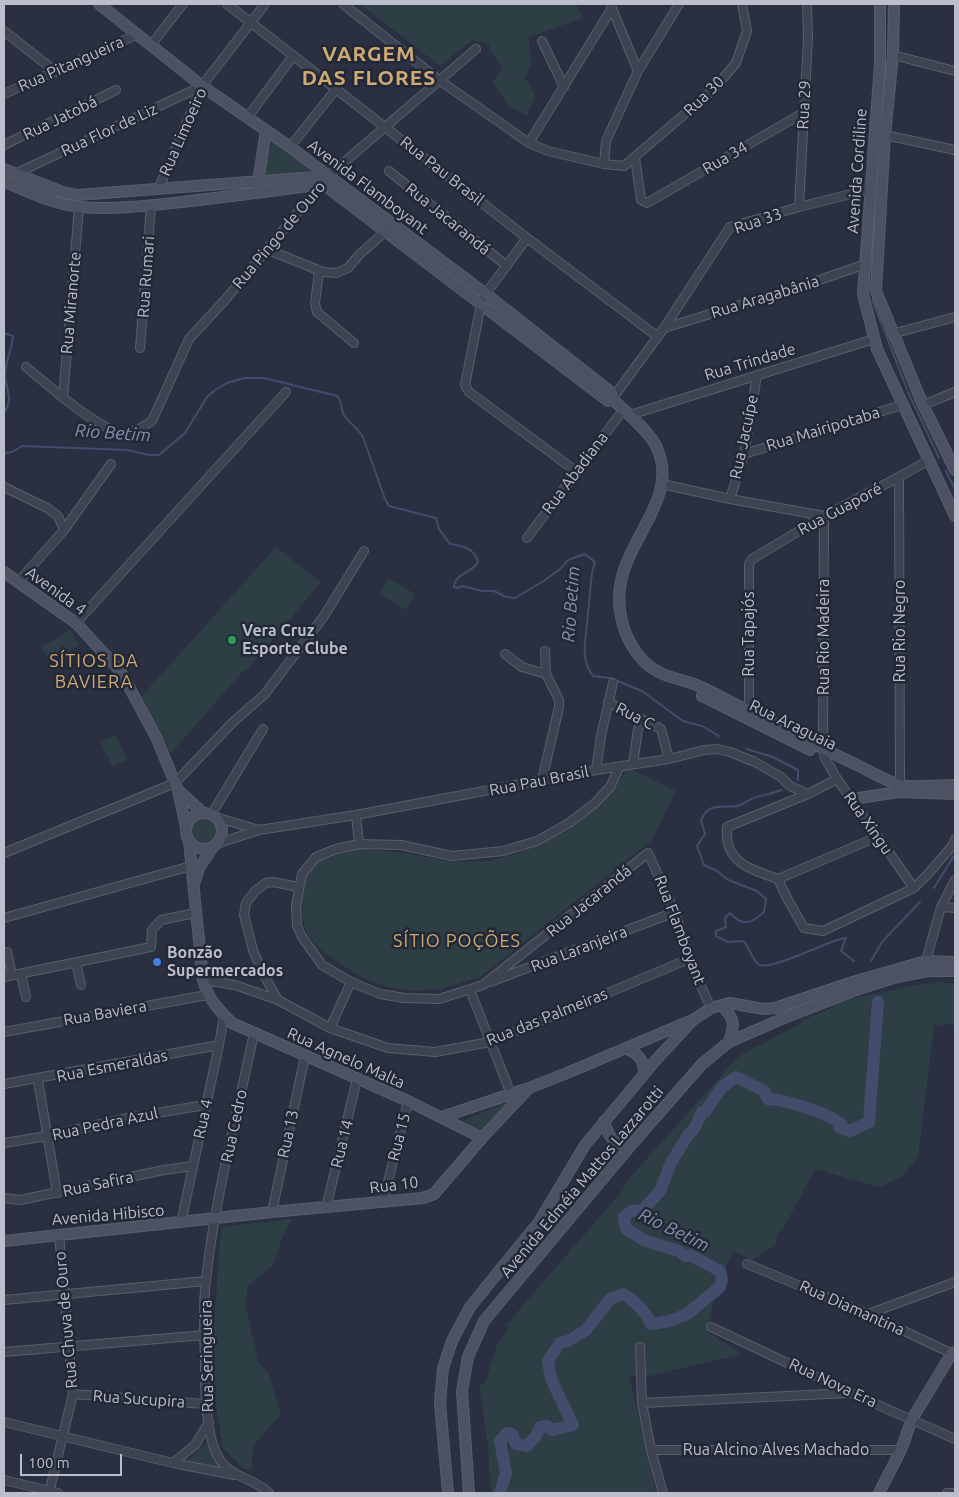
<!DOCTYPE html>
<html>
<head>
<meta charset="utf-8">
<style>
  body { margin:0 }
  #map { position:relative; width:959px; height:1497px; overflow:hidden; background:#2a3042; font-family:Ubuntu,sans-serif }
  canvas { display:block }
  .frame { position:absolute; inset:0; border:5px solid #bbbfcb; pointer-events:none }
  .scale { position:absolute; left:20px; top:1454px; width:102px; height:22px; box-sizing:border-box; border:2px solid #bbbfcb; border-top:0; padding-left:6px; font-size:15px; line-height:18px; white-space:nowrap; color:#bbbfcb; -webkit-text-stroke:4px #232837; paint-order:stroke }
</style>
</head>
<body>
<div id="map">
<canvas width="959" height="1497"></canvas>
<div class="frame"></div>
<div class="scale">100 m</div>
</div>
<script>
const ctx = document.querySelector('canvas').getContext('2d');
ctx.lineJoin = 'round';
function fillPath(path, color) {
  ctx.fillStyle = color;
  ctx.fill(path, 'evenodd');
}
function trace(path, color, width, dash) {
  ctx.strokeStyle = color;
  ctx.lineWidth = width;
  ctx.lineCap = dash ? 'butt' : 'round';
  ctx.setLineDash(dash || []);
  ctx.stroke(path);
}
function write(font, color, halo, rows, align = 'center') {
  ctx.font = font + ' Ubuntu,sans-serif';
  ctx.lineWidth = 5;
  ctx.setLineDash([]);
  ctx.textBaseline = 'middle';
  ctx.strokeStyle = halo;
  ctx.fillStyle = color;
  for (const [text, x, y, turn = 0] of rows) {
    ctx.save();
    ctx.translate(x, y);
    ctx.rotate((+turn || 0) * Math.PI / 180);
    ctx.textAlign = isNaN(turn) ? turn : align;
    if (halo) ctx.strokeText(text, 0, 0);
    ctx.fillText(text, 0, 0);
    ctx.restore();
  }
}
const green = new Path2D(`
  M360 4H576L583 18 529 37 531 65 525 78 535 95 527 116 510 106 492 83 503 67 490 51 489 43 472 40 440 66Z
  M272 140 313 170 264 175Z
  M276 547 321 582 247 670 245 669 171 753 141 697Z
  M388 578 415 594 406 610 379 594Z
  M70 630 79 645 50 662 41 647Z
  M116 735 127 760 112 766 101 742Z
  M628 768 676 791 652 840 480 977 440 989 413 991 389 987 365 979 350 970 323 952 307 934 300 910V896L305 874 313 865 324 856 341 850 362 848 410 854 453 862 490 861 519 853 567 831 593 810 609 794Z
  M190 831a14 14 0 1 1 28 0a14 14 0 1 1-28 0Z
  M938 982 955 984V1024L934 1025 918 1157 903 1176 879 1187 815 1169 782 1231H779L775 1245 752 1260 733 1251 716 1289 707 1332 743 1354 649 1376H629L656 1493H491L488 1447 479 1385 485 1383 497 1345 509 1328 506 1325 623 1190 626 1182 739 1056 798 1025 811 1016 821 1013 846 1000 912 986Z
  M507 1102 481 1133 460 1122Z
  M292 1219 282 1238 273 1265 248 1286 245 1303 258 1362 268 1372 281 1415 254 1444 251 1471 242 1467 223 1448 216 1405 213 1344 221 1227Z
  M208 1441 221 1468 187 1461Z`);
const stream = new Path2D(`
  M885 44V4
  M882 109 885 66
  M872 281V238
  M873 296V302L907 389
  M4 333 13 336C12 350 5 362 5 375 6 392 14 398 4 413
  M908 392 939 458
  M4 453 12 452 22 446 128 450 149 455H159L185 433 207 397 215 390 227 383 244 378H264L337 396C343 402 340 408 344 415 349 423 358 428 363 437L385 499 389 506 436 518 439 529 450 544C462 546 475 548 478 562 472 573 455 573 454 587L457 588 463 586 482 591H494L506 597 515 598 545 580 560 569 568 560 585 554 595 562 592 573 585 643C584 656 585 665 593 676L610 678 642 691 683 721 702 726 719 736
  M946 471 955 489
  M746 749 773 757 798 770V780
  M781 790C772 794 761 795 751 799 747 801 743 805 737 806 721 808 709 802 701 820L705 834 697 846 704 865 717 871 728 880 757 891 766 899 764 912C751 924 743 927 730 913L725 918 726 927 716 931V936L728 942 744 941C749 948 752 958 758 964 767 973 827 941 842 939L846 938 841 951 854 961
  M934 888 955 854
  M871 961 882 942 920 902`);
const river = new Path2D(`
  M500 1493 506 1473 500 1441 507 1433 512 1434 516 1444 527 1446 536 1436 540 1427 547 1426 552 1430 573 1425 551 1379 548 1361 560 1343 568 1341 586 1330 610 1299 623 1294C634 1300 646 1312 651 1324L670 1321 687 1314 720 1287 722 1280 720 1271 690 1255 685 1256 679 1251 646 1241 626 1229 624 1217 631 1211 643 1210 660 1191 671 1163 688 1135 694 1129 702 1112H705L722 1087 736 1077 764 1091 768 1099C786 1100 826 1112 841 1124L839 1127 850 1131 869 1122 878 1002`);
const street = new Path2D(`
  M227 4 527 238 658 337
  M343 4 439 80 529 143 548 151 604 164 624 166 714 89 736 63 747 31 742 4
  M611 6 638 71
  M4 31 56 72
  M542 41 564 87
  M151 45 183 4
  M893 55 955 71
  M4 94 138 34
  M247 118 293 56
  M885 135 955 150
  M529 143 612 8
  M4 145 116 90
  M290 147 336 89
  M635 157 641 200 647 203 803 113
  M604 164 606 141 638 71 679 4
  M389 171 507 266
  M15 174 202 86
  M158 190 202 86 265 4
  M799 207 808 38 807 4
  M527 238 487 292 481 304 465 385 469 392 577 472
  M266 249 323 272 336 273 348 268 359 255 388 229
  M319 271 315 304 317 312 354 343
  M664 328 796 288 866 264
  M892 334 955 317
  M140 348 151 205
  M26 367C54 390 88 421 122 435L139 429 152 421 189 339 225 300 328 176 476 49
  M63 398 79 207
  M612 399 664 328 730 227 799 207 871 189
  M923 405 955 392
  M630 415 874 339
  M744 454 902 405
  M899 477 900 785
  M662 484 730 499 824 516 823 749 825 758 837 779 914 888
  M4 487 47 508 58 516 64 530
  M730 499 744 454 757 375
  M527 538 624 409
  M18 582 64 530 111 464
  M76 623 286 392
  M545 651 546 674
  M505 654 522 667 546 674 559 700V707L542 780
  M608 702 661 729 669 759
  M749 710V564L752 559 824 516 899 477 929 460
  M633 764 638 729 641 723 647 721
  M619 768 610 787 595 803 569 823 537 841 503 851 452 856 401 845 359 844 336 849 316 857 302 874 296 906 297 926 302 937 322 965 351 982 380 994 404 998 439 999 483 985 648 853 675 912 690 963 711 1008
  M596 770 601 736 613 683
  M837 779 808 794 727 827C724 863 750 869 778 879L787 898 804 928 823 931 914 888 928 874 953 845 955 839
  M211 815 263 729
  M356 815 359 844
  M215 817 259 830
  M216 844 259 830 356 815 596 770 669 759 704 750 717 749 730 752 755 762 781 777 790 786 808 794
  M4 853 175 783 233 722 264 695 324 616 364 551
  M778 879 877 837
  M941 907 955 908
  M4 918 191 866
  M7 952 12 975
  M926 961 941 907 955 880
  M76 962 81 985
  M21 974 26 997
  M4 977 151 947 152 930 161 920 195 913
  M203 980 235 985 278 1000 330 1028 388 1048 435 1052 490 1042 689 959
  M490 982 675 912
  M470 990 511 1094
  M278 1000 262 972 253 950 244 915 246 903 255 891 266 883 273 882 298 887
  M330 1028 351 982
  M4 1032 207 995
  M254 1033C237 1115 215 1197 206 1280 202 1309 205 1341 205 1371 205 1395 206 1439 220 1460 233 1479 255 1478 269 1493
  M38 1080 57 1193
  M4 1084 219 1045
  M4 1143 47 1136 133 1117 205 1105
  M4 1198 20 1200 164 1170 192 1166
  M383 1202 408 1101
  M326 1208 357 1079
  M272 1212 305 1056
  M181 1223 219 1045 224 1016
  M747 1264 868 1314 955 1355
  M4 1300 206 1281
  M868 1314 955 1282
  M711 1327 851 1393 955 1439
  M640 1347 642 1403 651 1450 663 1493
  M4 1352 205 1335
  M73 1394 205 1404
  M642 1403 849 1393
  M4 1422 173 1463 234 1475
  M651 1450H901
  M173 1463 195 1445 209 1422
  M4 1480 58 1493
  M49 1493 73 1394 59 1234
  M947 1493H955`);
const secondary = new Path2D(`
  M880 4V64L863 294 877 349 955 516
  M894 4 893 55 885 135 876 291 923 405 955 470
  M4 169 63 192 77 195 328 176
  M4 182C28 191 54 205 80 207 116 210 154 205 190 201 235 196 279 190 323 184L608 401 612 399V393L486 294 290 147 202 86 99 4
  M259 187 258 182 266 131
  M612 399C625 411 648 430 656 446 679 492 635 531 623 573 618 590 618 608 623 625 627 640 637 656 649 666 662 676 676 678 691 683 706 688 721 697 735 704 777 724 816 746 857 765 871 772 885 780 899 785 908 788 943 785 955 785
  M4 572 76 623 121 672 156 737 178 790 186 827
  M702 696 810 750
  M178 790 203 813
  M852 799 899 792 955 794
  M186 831a18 18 0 1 1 36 0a18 18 0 1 1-36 0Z
  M189 841 203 980C208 999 218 1009 232 1023L408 1101 482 1138
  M195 881 199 868 213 847
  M719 1006H722C735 1019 735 1024 729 1042
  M627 1049C639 1054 644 1060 644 1074
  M442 1117 529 1088 567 1073 690 1021
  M604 1121C609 1138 613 1145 632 1144
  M4 1241 272 1212 423 1198 434 1194 482 1138 529 1088
  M448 1493 440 1403 443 1368 452 1341 470 1307 539 1222 585 1145 655 1061 693 1020 711 1008 730 1003 763 1009 775 1008 856 981 926 961 955 962
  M469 1493 462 1391 468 1357 484 1321 632 1144 702 1064 729 1042 784 1018 862 988 897 977 928 971H955
  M879 1493 901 1450 912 1419 952 1353 955 1352`);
const markers = [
  [232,640,5,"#2e9e5b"],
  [157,962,5,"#3f7fe0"]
];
const streetNames = [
  ["Rua Pitangueira",71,64,-24],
  ["Rua 30",704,96,-44],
  ["Rua 29",804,105,-87],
  ["Rua Jatobá",60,118,-26],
  ["Rua Flor de Liz",109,130,-25],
  ["Rua Limoeiro",183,132,-66],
  ["Rua 34",725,158,-30],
  ["Rua Pau Brasil",442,171,38],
  ["Avenida Cordiline",857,171,-86],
  ["Avenida Flamboyant",368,187,37],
  ["Rua Jacarandá",448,219,39],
  ["Rua 33",758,221,-19],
  ["Rua Pingo de Ouro",279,235,-50],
  ["Rua Rumari",146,277,-86],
  ["Rua Aragabânia",765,297,-17],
  ["Rua Miranorte",71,303,-85],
  ["Rua Trindade",750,362,-17],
  ["Rua Mairipotaba",823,429,-17],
  ["Rua Jacuípe",744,437,-78],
  ["Rua Abadiana",575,473,-53],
  ["Rua Guaporé",840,509,-28],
  ["Avenida 4",56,591,36],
  ["Rua Rio Negro",900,631,-90],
  ["Rua Tapajós",749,634,-90],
  ["Rua Rio Madeira",824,637,-90],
  ["Rua C",635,716,27],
  ["Rua Araguaia",793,725,26],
  ["Rua Pau Brasil",539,781,-11],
  ["Rua Xingu",868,823,55],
  ["Rua Jacarandá",589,901,-39],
  ["Rua Flamboyant",680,930,69],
  ["Rua Laranjeira",579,949,-21],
  ["Rua Baviera",105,1013,-10],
  ["Rua das Palmeiras",547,1017,-22],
  ["Rua Agnelo Malta",346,1058,24],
  ["Rua Esmeraldas",112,1066,-11],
  ["Rua 4",203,1119,-78],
  ["Rua Pedra Azul",105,1124,-12],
  ["Rua Cedro",234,1126,-78],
  ["Rua 13",288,1134,-78],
  ["Rua 15",399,1137,-76],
  ["Rua 14",342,1144,-76],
  ["Avenida Edméia Mattos Lazzarotti",582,1182,-50],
  ["Rua Safira",98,1184,-12],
  ["Rua 10",394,1185,-7],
  ["Avenida Hibisco",108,1215,-5],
  ["Rua Diamantina",852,1308,24],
  ["Rua Chuva de Ouro",66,1320,-95],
  ["Rua Seringueira",207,1356,-91],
  ["Rua Nova Era",833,1383,25],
  ["Rua Sucupira",139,1399,4],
  ["Rua Alcino Alves Machado",776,1450]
];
const poiNames = [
  ["Vera Cruz",242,631],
  ["Esporte Clube",242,649],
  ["Bonzão",167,953],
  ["Supermercados",167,971]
];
const waterNames = [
  ["Rio Betim",113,433,4],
  ["Rio Betim",571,604,-86],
  ["Rio Betim",674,1230,26]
];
const neighbourhoodNames = [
  ["SÍTIOS DA",94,661],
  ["BAVIERA",94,682],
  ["SÍTIO POÇÕES",457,941]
];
const districtNames = [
  ["VARGEM",369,54],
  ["DAS FLORES",369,78]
];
fillPath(green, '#2d3e44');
trace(stream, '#434d6b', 2);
trace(river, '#434d6b', 12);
trace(street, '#595e6c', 10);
trace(secondary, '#595e6c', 12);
trace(street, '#3e4352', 8);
trace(secondary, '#4c5164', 10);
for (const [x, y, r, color] of markers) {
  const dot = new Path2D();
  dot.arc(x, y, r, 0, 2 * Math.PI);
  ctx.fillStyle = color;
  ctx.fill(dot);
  trace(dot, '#232837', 2);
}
write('16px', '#bbbfcb', '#232837', streetNames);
write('bold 16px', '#bbbfcb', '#232837', poiNames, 'left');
write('italic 18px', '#8690b0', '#232837', waterNames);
ctx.letterSpacing = '1px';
write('18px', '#ceaa74', '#232837', neighbourhoodNames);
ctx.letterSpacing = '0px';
ctx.letterSpacing = '1px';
write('bold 21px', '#ceaa74', '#232837', districtNames);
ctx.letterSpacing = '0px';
</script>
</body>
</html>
